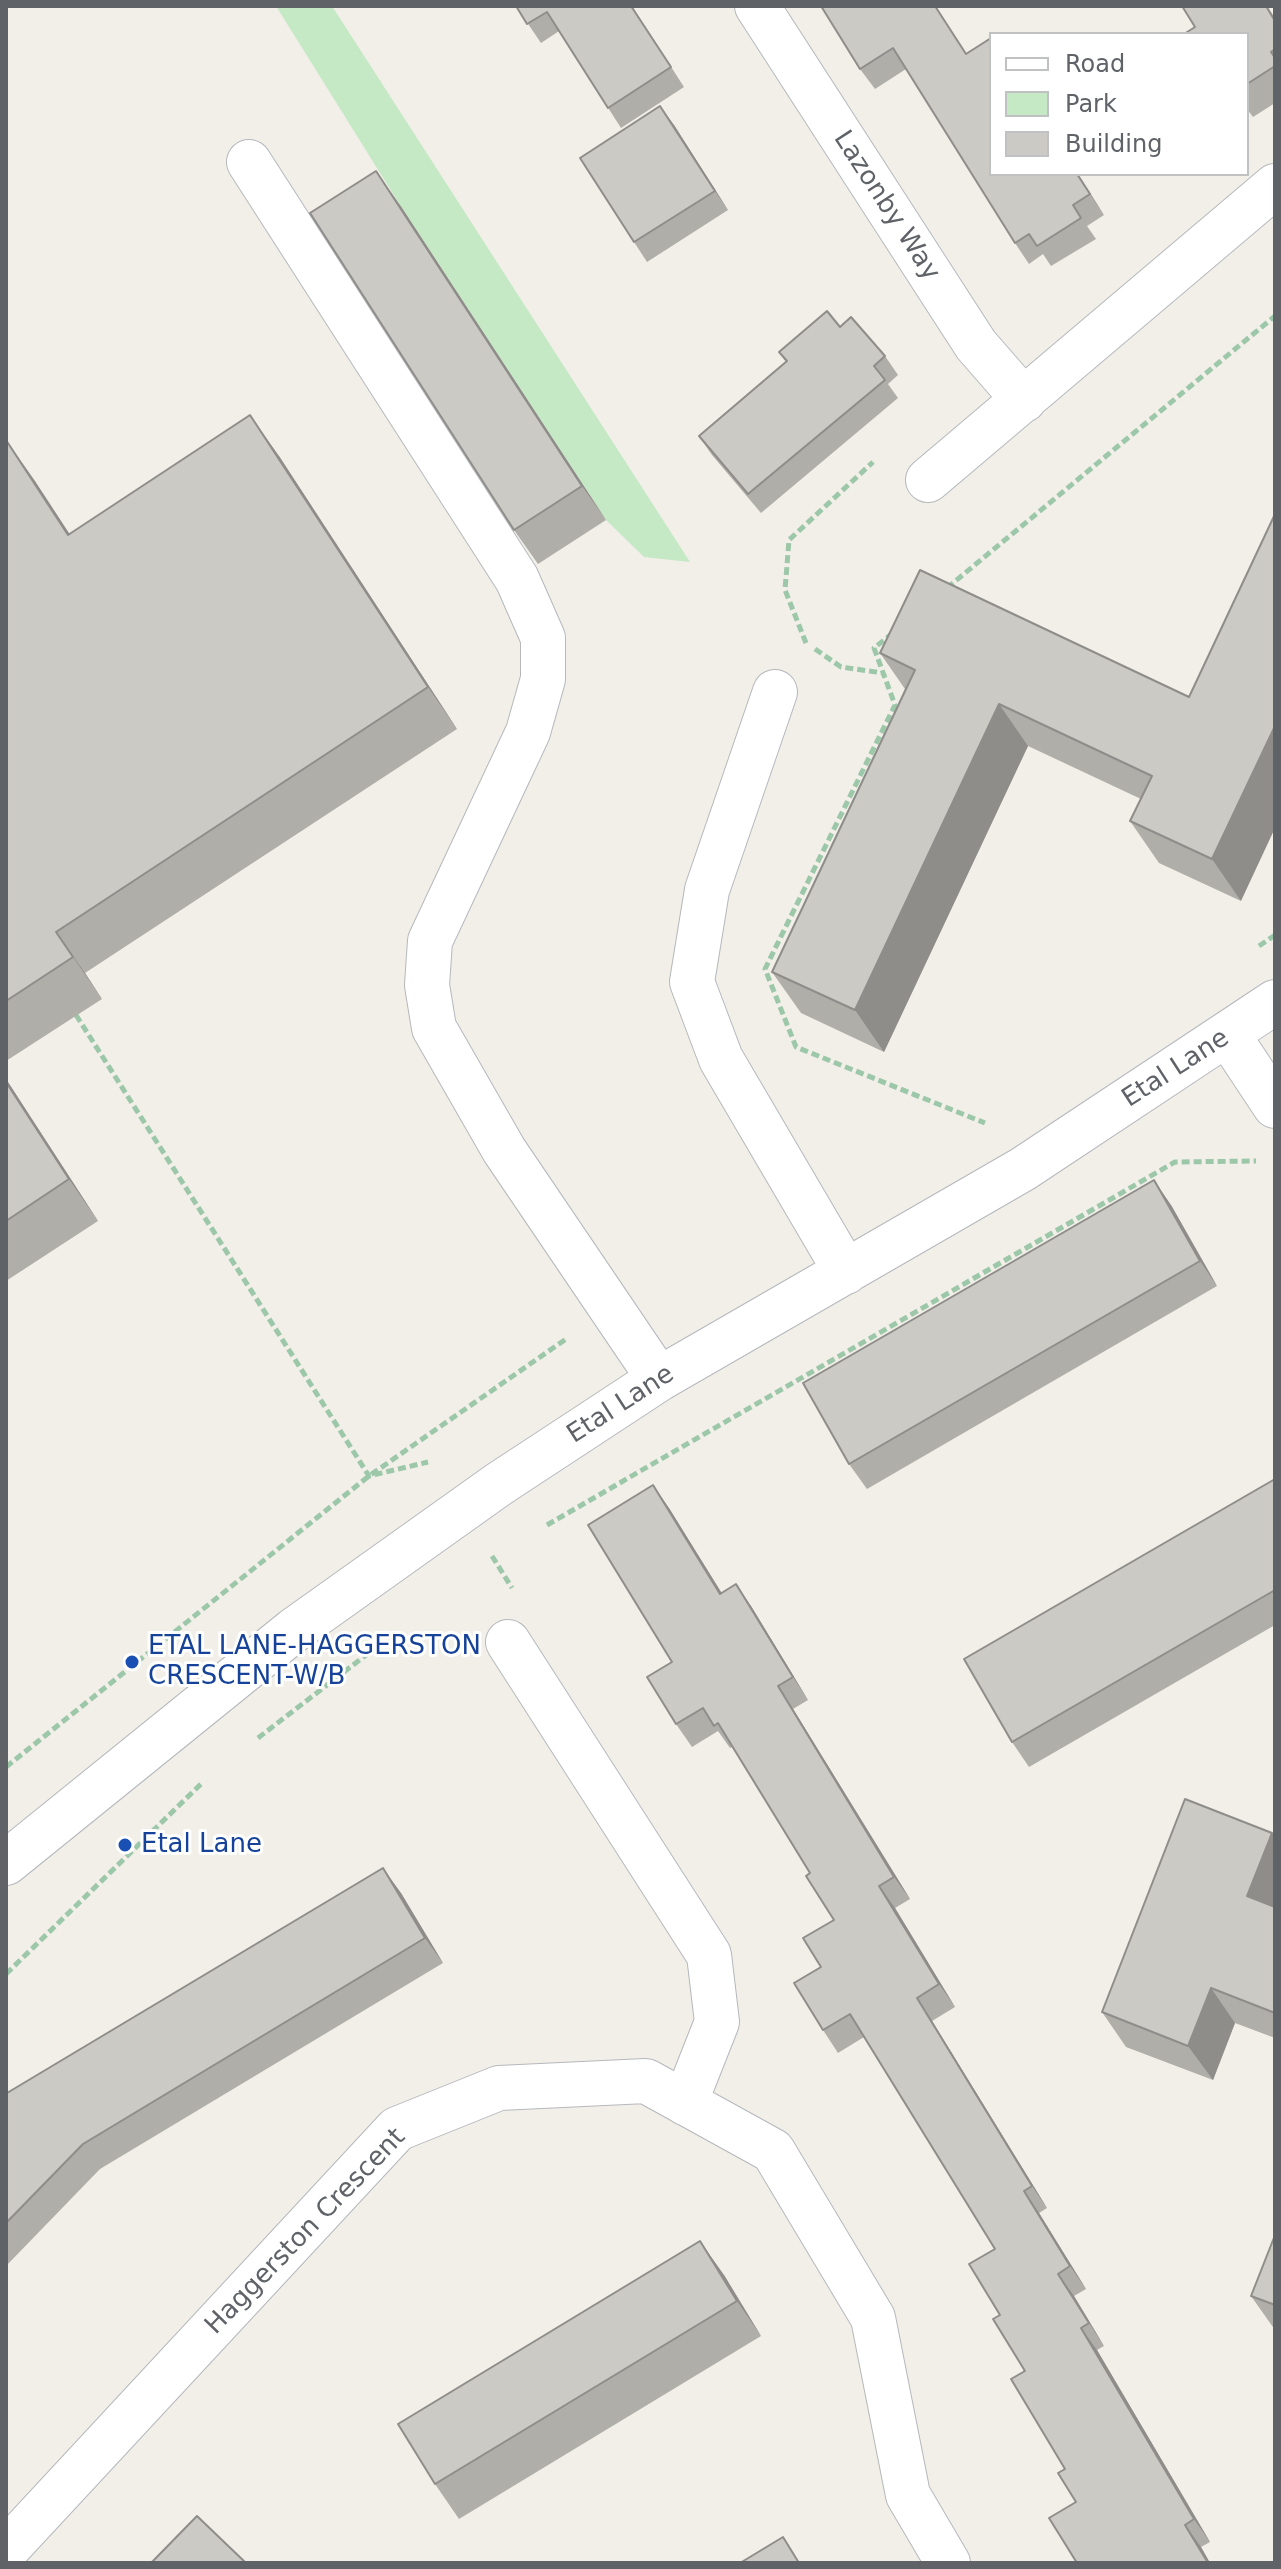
<!DOCTYPE html>
<html>
<head>
<meta charset="utf-8">
<style>
  body { margin:0 }
  #map { position:relative; width:1281px; height:2569px; overflow:hidden; background:#f1efe8; font-family:"DejaVu Sans",sans-serif }
  canvas { display:block }
  .frame { position:absolute; inset:0; border:8px solid #5f6368; pointer-events:none }
  .legend { position:absolute; left:989px; top:32px; width:260px; height:144px; box-sizing:border-box; background:#fff; border:2px solid #bfc1c3; margin:0; padding:10px 14px; list-style:none; font-size:24px; color:#5f6368 }
  .legend li { display:flex; align-items:center; gap:16px; height:40px }
  .legend b { width:40px; border:2px solid #bfc1c3 }
</style>
</head>
<body>
<div id="map">
<canvas width="1281" height="2569"></canvas>
<div class="frame"></div>
<ul class="legend">
<li><b style="height:10px;background:#fff"></b>Road</li>
<li><b style="height:22px;background:#c5e8c5"></b>Park</li>
<li><b style="height:22px;background:#cccac5"></b>Building</li>
</ul>
</div>
<script>
const ctx = document.querySelector('canvas').getContext('2d');
ctx.lineJoin = 'round';
function fillPath(path, color) {
  ctx.fillStyle = color;
  ctx.fill(path, 'evenodd');
}
function trace(path, color, width, dash) {
  ctx.strokeStyle = color;
  ctx.lineWidth = width;
  ctx.lineCap = dash ? 'butt' : 'round';
  ctx.setLineDash(dash || []);
  ctx.stroke(path);
}
function write(font, color, halo, rows, align = 'center') {
  ctx.font = font + ' "DejaVu Sans",sans-serif';
  ctx.lineWidth = 6;
  ctx.setLineDash([]);
  ctx.textBaseline = 'middle';
  ctx.strokeStyle = halo;
  ctx.fillStyle = color;
  for (const [text, x, y, turn = 0] of rows) {
    ctx.save();
    ctx.translate(x, y);
    ctx.rotate((+turn || 0) * Math.PI / 180);
    ctx.textAlign = isNaN(turn) ? turn : align;
    if (halo) ctx.strokeText(text, 0, 0);
    ctx.fillText(text, 0, 0);
    ctx.restore();
  }
}
const green = new Path2D(`
  M276 6H332L690 562 644 557 606 520 400 205Z`);
const path = new Path2D(`
  M947 588 1275 316
  M893 633 874 648 895 705 765 969 796 1047 985 1123
  M806 643 785 590 789 540 873 462
  M815 649 841 667 883 673
  M1259 946 1275 935
  M76 1015 369 1476 428 1462
  M547 1525 1175 1162 1256 1161
  M492 1556 512 1588
  M258 1738 383 1642
  M6 1767 369 1476 566 1339
  M6 1974 203 1782`);
const minor = new Path2D(`
  M757 6 976 345 1024 400
  M249 162 517 579 543 638V679L528 732 430 941 427 985 434 1028 504 1150 659 1379
  M928 480 1275 186
  M775 692 707 890 692 982 721 1059 846 1272
  M1228 1035 1275 1106
  M508 1642 709 1955 717 2022 685 2103
  M6 1863 294 1630 499 1484 659 1379 1023 1169 1275 1002
  M6 2550 397 2129 499 2088 646 2081 773 2151 873 2318 908 2495 948 2563`);
const wall = new Path2D(`
  M516 6H632L684 87 621 128 559 31 541 43Z
  M936 6 991 174H1078L1104 215 1087 226 1096 239 1051 266 1043 254 1029 264 1015 243 906 69 875 89 860 69Z
  M1267 6 1275 18V103L1253 117 1247 109V34L1195 27Z
  M674 125 728 210 647 262 634 242Z
  M400 205 606 520 538 564 514 530Z
  M840 327 885 356 898 375 888 384 898 398 761 513 712 455 699 436 786 362 779 352Z
  M6 440 69 534 279 456 457 729 85 973 102 999 6 1061Z
  M880 653 1189 697 1241 901 1159 863 1130 821 1141 799 1028 746 884 1052 801 1013 772 972 905 689Z
  M6 1079 98 1221 6 1281Z
  M1171 1205 1217 1286 867 1489 849 1464Z
  M1275 1479V1625L1029 1767 1012 1742Z
  M669 1508 721 1593 751 1606 808 1700 793 1709 910 1899 895 1908 955 2007 932 2021 1047 2208 1039 2213 1086 2289 1074 2296 1104 2346 1097 2350 1210 2542 1201 2547 1210 2563H1077L1076 2502 1065 2469 1000 2315 995 2249 864 2037 838 2053 823 2030 821 1967 834 1920 810 1873 732 1747 730 1748 718 1731 692 1747 676 1724 672 1662Z
  M1272 1833 1275 1838V2038L1235 2023 1213 2080 1126 2047 1102 2012Z
  M401 1893 443 1963 100 2169 6 2266V2095Z
  M1275 2235V2330L1251 2296Z
  M724 2275 761 2336 459 2519 435 2484Z`);
const shadedWall = new Path2D(`
  M660 106 674 125 728 210 715 191Z
  M376 171 400 205 606 520 582 486Z
  M1077 174H1078L1104 215 1090 194Z
  M250 415 279 456 457 729 428 687Z
  M6 440 35 481 97 576 68 535Z
  M999 704 1028 746 884 1052 855 1010Z
  M1275 726V828L1241 901 1212 859Z
  M56 932 85 973 102 999 73 957Z
  M6 1079 98 1221 69 1179 6 1082Z
  M1154 1180 1171 1205 1217 1286 1200 1261Z
  M653 1485 669 1508 736 1616 720 1594Z
  M736 1584 751 1606 808 1700 793 1677Z
  M778 1686 793 1709 910 1899 894 1877Z
  M1272 1833 1275 1838V1920L1247 1896Z
  M383 1868 401 1893 443 1963 425 1938Z
  M879 1886 895 1908 955 2007 939 1984Z
  M1211 1988 1235 2023 1213 2080 1188 2046Z
  M917 1998 932 2021 1047 2208 1032 2186Z
  M1024 2191 1039 2213 1086 2289 1070 2266Z
  M700 2241 724 2275 761 2336 737 2301Z
  M1058 2274 1074 2296 1104 2346 1089 2323Z
  M1081 2328 1097 2350 1210 2542 1194 2519Z
  M1185 2525 1201 2547 1210 2563H1208Z`);
const building = new Path2D(`
  M516 6H631L671 67 608 108 547 12 527 24Z
  M821 6H935L966 54 991 38V174H1077L1090 194 1073 205 1081 218 1037 246 1029 234 1015 243 893 48 860 69Z
  M1182 6H1266L1275 21V49L1271 52 1275 58V66L1247 84V34H1184L1195 27Z
  M660 106 715 191 634 242 580 158Z
  M376 171 582 486 514 530 310 213Z
  M827 311 840 327 851 317 885 356 874 366 885 380 748 494 699 436 787 361 779 352Z
  M250 415 428 687 56 932 73 957 6 1001V440L68 535Z
  M1275 514V726L1212 859 1130 821 1152 776 999 704 855 1010 772 972 915 670 880 653 920 570 1189 697Z
  M6 1082 69 1179 6 1221Z
  M1154 1180 1200 1261 849 1464 803 1383Z
  M1275 1479V1590L1012 1742 964 1659Z
  M653 1485 720 1594 736 1584 793 1677 778 1686 894 1877 879 1886 939 1984 917 1998 1032 2186 1024 2191 1070 2266 1058 2274 1089 2323 1081 2328 1194 2519 1185 2525 1208 2563H1077L1049 2518 1076 2502 1058 2473 1065 2469 1011 2379 1025 2371 993 2319 1000 2315 969 2264 995 2249 850 2014 823 2030 794 1983 821 1967 803 1938 834 1920 806 1876 810 1873 718 1723 714 1726 703 1708 676 1724 647 1677 672 1662 588 1525Z
  M1185 1799 1272 1833 1247 1896 1275 1907V2013L1211 1988 1188 2046 1102 2012Z
  M383 1868 425 1938 83 2144 6 2223V2095L7 2093Z
  M1275 2235V2305L1251 2296Z
  M700 2241 737 2301 435 2484 398 2424Z
  M197 2516 246 2563H151Z
  M783 2537 799 2563H740Z`);
const markers = [
  [132,1662,8,"#1a4fb4"],
  [125,1845,8,"#1a4fb4"]
];
const streetNames = [
  ["Lazonby Way",886,206,57],
  ["Etal Lane",1176,1069,-33],
  ["Etal Lane",621,1405,-33],
  ["Haggerston Crescent",306,2232,-46]
];
const transitNames = [
  ["ETAL LANE-HAGGERSTON",148,1647],
  ["CRESCENT-W/B",148,1677],
  ["Etal Lane",141,1845]
];
fillPath(green, '#c5e8c5');
trace(minor, '#b5b8bc', 46);
trace(path, '#9cc7a9', 5, [8, 4]);
trace(minor, '#fff', 44);
fillPath(wall, '#afaea9');
fillPath(shadedWall, '#8f8d8a');
fillPath(building, '#cccac5');
trace(building, '#8f8d8a', 2);
for (const [x, y, r, color] of markers) {
  const dot = new Path2D();
  dot.arc(x, y, r, 0, 2 * Math.PI);
  ctx.fillStyle = color;
  ctx.fill(dot);
  trace(dot, '#fff', 3);
}
write('26px', '#5f6368', '#fff', streetNames);
write('26px', '#164399', '#fff', transitNames, 'left');
</script>
</body>
</html>
